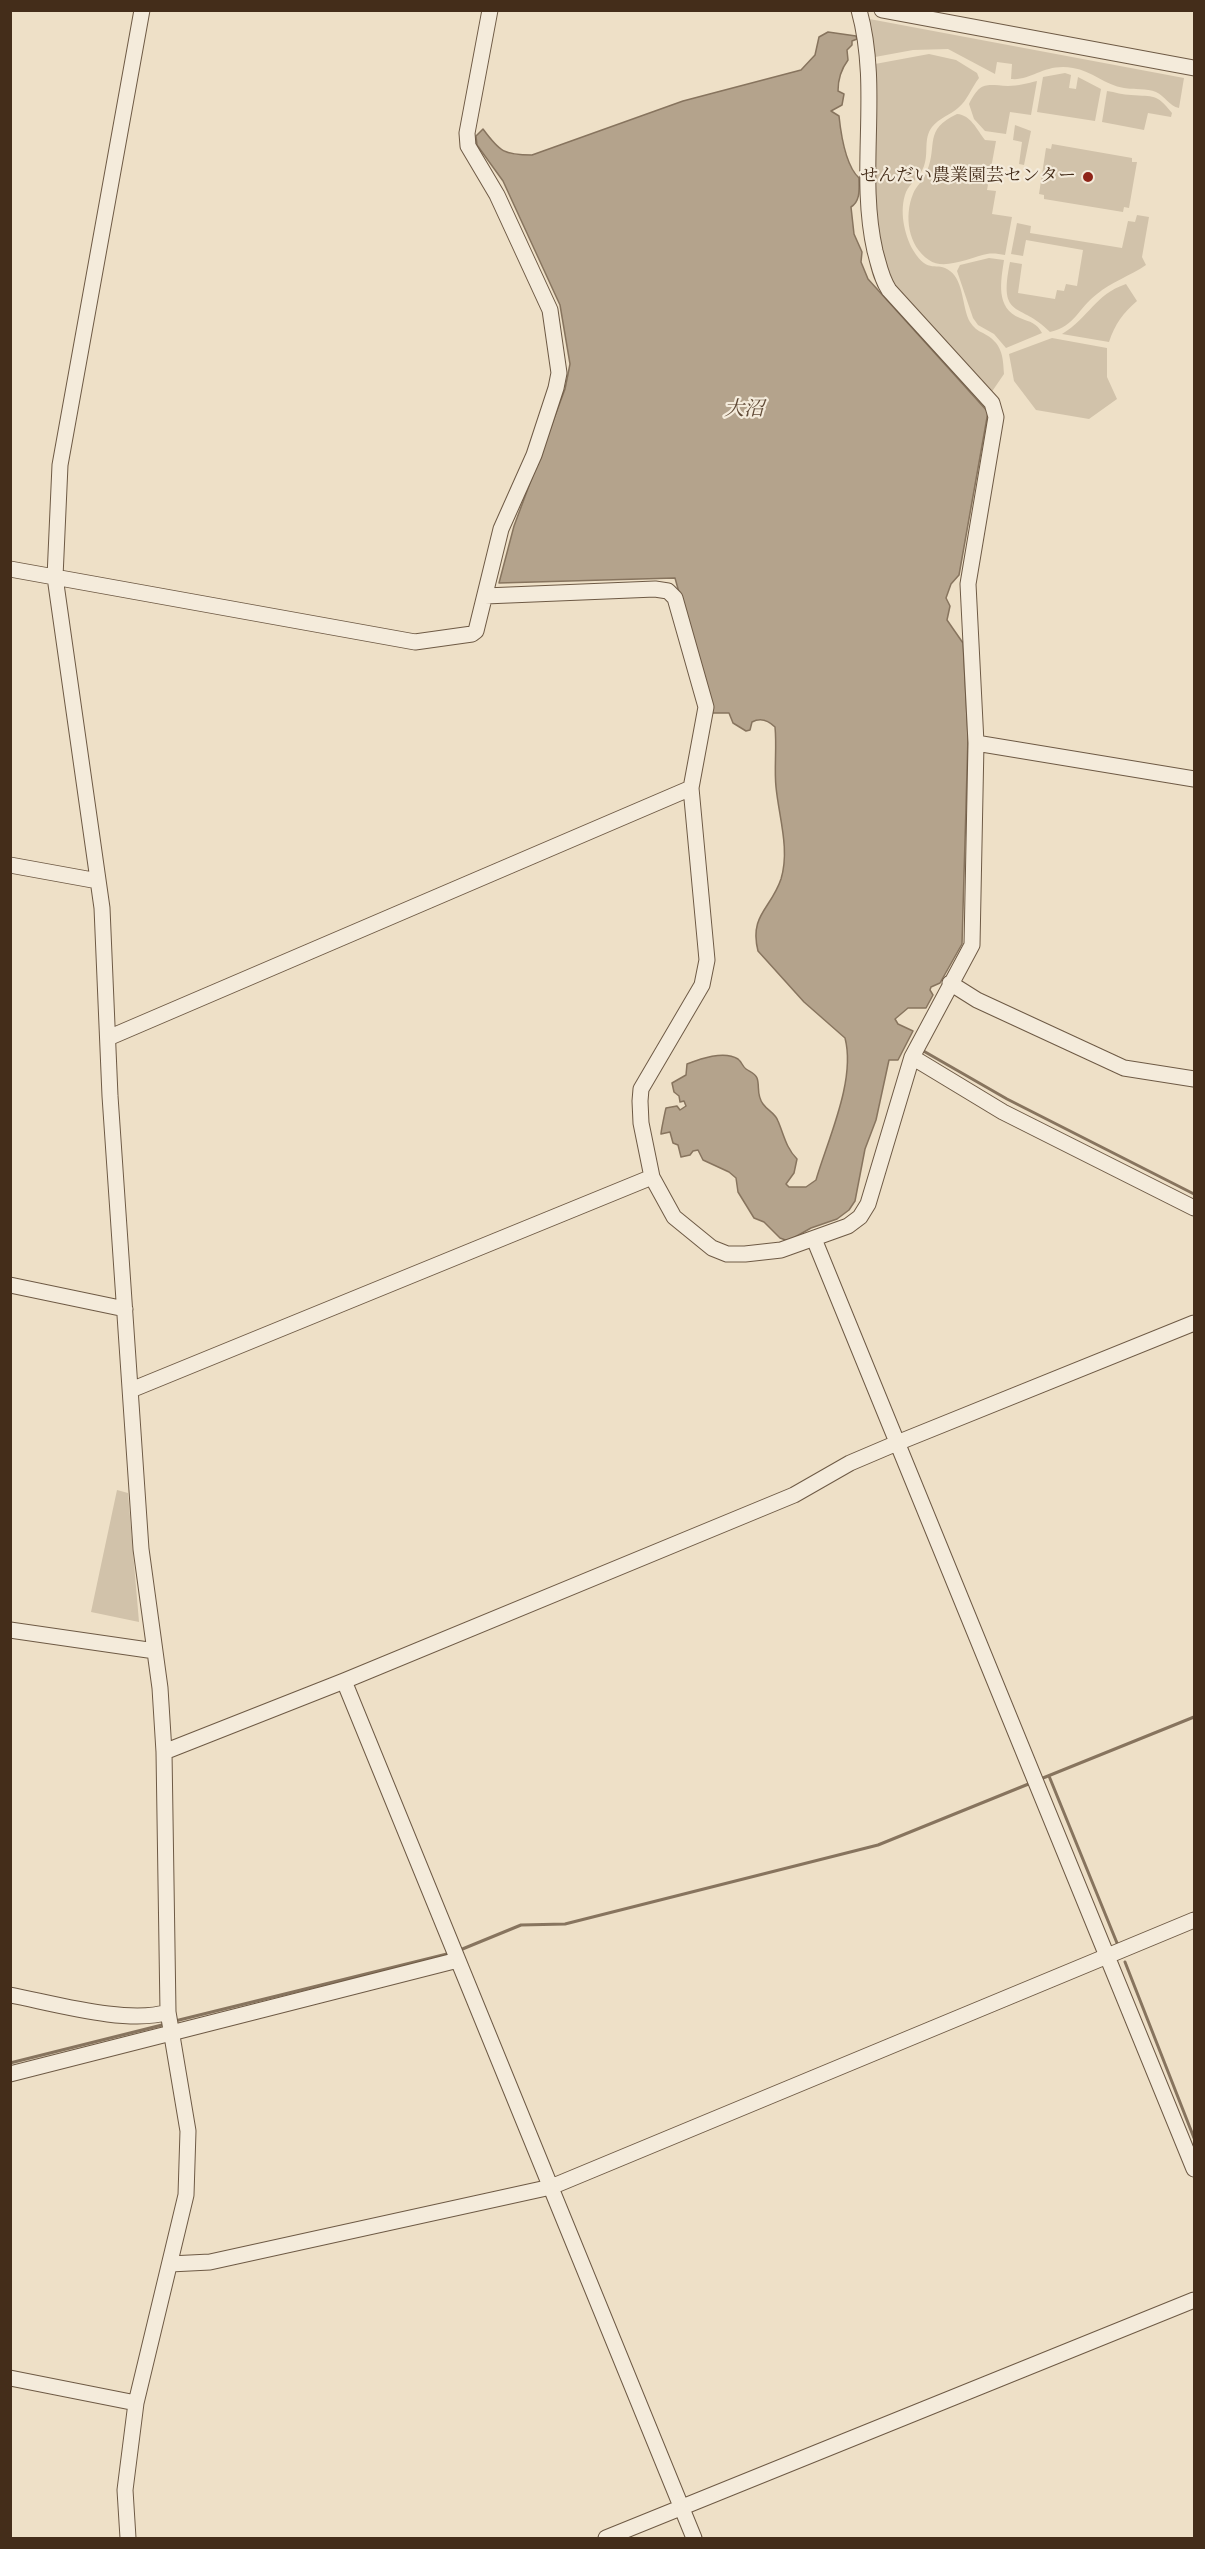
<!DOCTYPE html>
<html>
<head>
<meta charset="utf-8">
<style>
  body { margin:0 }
  #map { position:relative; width:1205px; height:2549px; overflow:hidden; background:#eee0c7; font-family:"IM FELL DW Pica",serif }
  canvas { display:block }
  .frame { position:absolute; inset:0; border:12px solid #442d1a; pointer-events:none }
</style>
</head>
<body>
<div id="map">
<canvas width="1205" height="2549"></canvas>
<div class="frame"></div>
</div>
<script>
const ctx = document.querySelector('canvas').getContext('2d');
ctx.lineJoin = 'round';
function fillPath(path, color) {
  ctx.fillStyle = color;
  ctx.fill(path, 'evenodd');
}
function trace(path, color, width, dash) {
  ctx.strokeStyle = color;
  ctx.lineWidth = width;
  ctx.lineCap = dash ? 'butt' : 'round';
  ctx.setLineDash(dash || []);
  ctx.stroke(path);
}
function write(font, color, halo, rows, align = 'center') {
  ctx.font = font + ' "IM FELL DW Pica","Noto Serif JP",serif';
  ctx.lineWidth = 4.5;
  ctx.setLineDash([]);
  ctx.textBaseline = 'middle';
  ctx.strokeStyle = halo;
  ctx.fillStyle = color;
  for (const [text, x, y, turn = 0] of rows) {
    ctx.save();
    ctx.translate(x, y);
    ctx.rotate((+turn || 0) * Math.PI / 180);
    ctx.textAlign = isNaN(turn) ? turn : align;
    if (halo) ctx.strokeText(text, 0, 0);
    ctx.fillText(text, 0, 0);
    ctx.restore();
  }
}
const green = new Path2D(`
  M864 18 1184 78 1179 108C1169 106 1165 96 1156 92 1147 88 1134 90 1124 88 1105 85 1092 71 1073 68 1044 63 1032 81 1011 79L1012 64 997 62 995 74 948 49 913 50 875 57 872 53Z
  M929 54 956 60 977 73 979 78C972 87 967 101 958 108 950 115 939 118 932 127 923 139 929 153 924 166 920 177 910 183 906 192 899 210 904 234 913 250 929 276 936 260 950 271 964 281 962 308 970 322 973 327 978 331 983 333 1002 343 1003 355 1004 374L991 393 891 286 872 223 875 64Z
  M1065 73 1071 75 1069 88 1076 89 1078 77 1101 89 1095 121 1037 112 1043 77Z
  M1037 81 1031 115 1010 112 1006 134 985 131 974 119 969 104C981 81 985 85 1008 86 1018 86 1028 83 1037 81Z
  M1107 91C1115 92 1123 95 1131 95 1154 97 1156 93 1172 113L1171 117 1148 113 1144 130 1102 122Z
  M957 114C971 115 977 130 985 140L996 141 987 190 996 191 992 214 1012 217 1005 255C999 254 993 253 987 254 971 257 944 271 929 260 908 246 904 216 913 194 916 186 924 180 927 171 938 145 923 130 957 114Z
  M1015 125 1031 131 1024 165 1019 164 1022 142 1013 140Z
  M1052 144 1132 158V162H1137L1129 208 1124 207 1123 212 1044 199V195L1039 194 1046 148 1051 149Z
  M1137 215 1149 217 1142 257 1146 265C1130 276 1111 282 1097 294 1078 308 1076 326 1050 332 1020 301 998 321 1010 262L1022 264 1018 293 1055 299 1057 290 1064 291 1066 284 1077 286 1083 250 1026 240 1023 256 1011 254 1017 223 1031 226 1030 233 1122 248 1128 221 1135 222Z
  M989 258 1004 260C1001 281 995 308 1020 318 1030 322 1037 323 1042 333L1006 348 994 334 978 325 973 318 957 271 960 265Z
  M1126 284 1137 301C1123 313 1115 324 1109 342L1062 334C1090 317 1094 295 1126 284Z
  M1052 338 1107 348V377L1117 399 1089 419 1036 410 1014 381 1009 354Z
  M117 1490 128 1493 139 1622 91 1612Z`);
const water = new Path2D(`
  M828 32 856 36 857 39 852 41V45L847 50 848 60C842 68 838 80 838 91L844 94 842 105 831 111 839 116C841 135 845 165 859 178 859 188 861 201 851 207L854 234 862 252 861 262 868 279 988 412 959 575 951 584 946 598 950 606 947 620 963 643 968 737 962 944 940 983 931 987 930 990 933 995 926 1008H908L895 1019 898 1024 913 1031 898 1060H889L876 1120 865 1149 855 1201 849 1210 837 1219 811 1228 788 1241 780 1238 764 1222 754 1218 738 1192 736 1178 729 1172 703 1160 698 1150 693 1151 690 1155 681 1157 678 1145 673 1143 670 1132 661 1134C661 1131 665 1112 666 1108L677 1106 680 1110 686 1106 684 1101 680 1102 679 1096 674 1092 672 1083 686 1075 687 1064C700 1059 724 1050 738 1059 742 1062 742 1066 746 1069 750 1072 755 1073 757 1078 760 1086 756 1095 763 1104 768 1111 775 1113 778 1121 784 1135 786 1148 797 1159L794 1173 786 1184 789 1187H806L816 1180C828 1139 856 1080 845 1038L804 1002 758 951C749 915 771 909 781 879 790 849 779 818 776 787 774 768 777 747 775 727 768 720 761 717 752 722L750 730 746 731 733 723 729 713H712L675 578 499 583 514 526 565 389 570 364 560 305 503 181 477 145 476 136 483 129C500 152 504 155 532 155L683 101 801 70 815 55 819 37Z`);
const stream = new Path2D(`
  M920 1049 1007 1099 1194 1194
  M1049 1776 1117 1943
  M1043 1778 1194 1717
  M460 1950 521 1925 565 1924 878 1845 1031 1783
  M1125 1962 1194 2138
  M175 2021 451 1953
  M10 2063 166 2024`);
const minor = new Path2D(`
  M882 10 1194 68
  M10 569 415 642 472 634 476 631 501 529 534 455 556 388 559 373 550 310 497 195 468 146 467 133 490 10
  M485 596 655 589 668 591 675 598 706 707 691 788 707 960 702 985 641 1089 640 1101 641 1123 652 1177 674 1217 712 1248 727 1254H745L781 1250 848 1226 860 1217 868 1204 912 1057 972 945 976 743 968 584 996 417 992 403 889 290C881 278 879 265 875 251 857 172 881 89 859 10
  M976 743 1194 779
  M10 865 98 881
  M950 983 977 1000 1124 1068 1194 1079
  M108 1038 691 788
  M912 1057 1003 1112 1194 1208
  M814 1239 1194 2169
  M10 1285 125 1309
  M131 1390 652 1177
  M10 1630 155 1651
  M344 1681 694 2538
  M164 1752 344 1681 794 1495 850 1463 897 1443 1194 1323
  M10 1995C53 2003 128 2025 168 2012
  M10 2074 458 1960
  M170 2264 210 2262 551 2187 1194 1920
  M10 2378 136 2403
  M128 2538 125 2490 136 2403 186 2195 188 2131 168 2012 164 1752 160 1688 141 1549 110 1096 102 908 55 577 60 465 142 10
  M606 2538 1194 2300`);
const markers = [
  [1088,177,6,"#8f2418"]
];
const poiNames = [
  ["せんだい農業園芸センター",1076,177]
];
const waterNames = [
  ["大沼",744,411]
];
fillPath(green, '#d1c2aa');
fillPath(water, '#b4a38c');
trace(water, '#87745e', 1.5);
trace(stream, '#87745e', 3);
trace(minor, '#6e5a45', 17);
trace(minor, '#f4ebdb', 15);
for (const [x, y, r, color] of markers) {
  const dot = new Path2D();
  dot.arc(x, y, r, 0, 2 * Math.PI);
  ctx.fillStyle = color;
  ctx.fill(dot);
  trace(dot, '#f4ebdb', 2);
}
write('18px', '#442d1a', '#f4ebdb', poiNames, 'right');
write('italic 20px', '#604a36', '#f4ebdb', waterNames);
</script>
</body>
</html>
